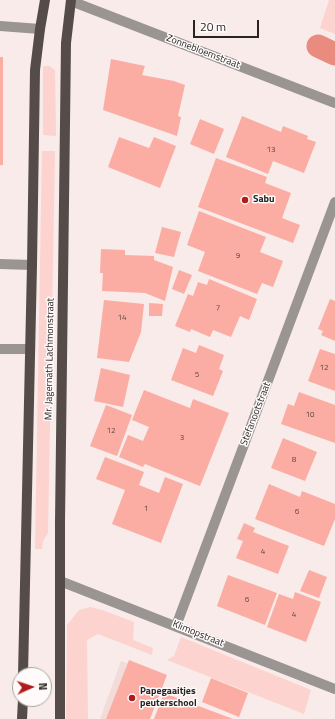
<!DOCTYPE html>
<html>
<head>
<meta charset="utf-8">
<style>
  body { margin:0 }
  #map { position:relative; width:335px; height:719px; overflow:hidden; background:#f8ebe9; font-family:"Titillium Web",sans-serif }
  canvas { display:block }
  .north { position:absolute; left:12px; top:667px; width:40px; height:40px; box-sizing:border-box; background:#fefbfa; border:1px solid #a9a5a4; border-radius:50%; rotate:87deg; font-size:11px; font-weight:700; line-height:16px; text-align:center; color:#292423 }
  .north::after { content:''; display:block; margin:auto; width:14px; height:18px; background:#ae1d1c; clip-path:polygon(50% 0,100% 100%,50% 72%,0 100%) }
  .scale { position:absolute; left:193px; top:20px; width:66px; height:18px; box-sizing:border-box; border:2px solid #292423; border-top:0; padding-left:5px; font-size:12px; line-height:14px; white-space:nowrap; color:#292423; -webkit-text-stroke:3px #fefbfa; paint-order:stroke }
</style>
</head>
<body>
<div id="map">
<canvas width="335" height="719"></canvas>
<div class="north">N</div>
<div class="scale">20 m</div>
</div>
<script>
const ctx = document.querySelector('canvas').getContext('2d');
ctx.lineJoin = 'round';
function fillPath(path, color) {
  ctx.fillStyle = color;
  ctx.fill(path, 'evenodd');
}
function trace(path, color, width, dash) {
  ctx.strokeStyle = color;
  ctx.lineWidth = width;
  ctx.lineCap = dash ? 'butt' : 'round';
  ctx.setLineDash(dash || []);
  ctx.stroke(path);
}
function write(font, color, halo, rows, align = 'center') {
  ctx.font = font + ' "Titillium Web",sans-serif';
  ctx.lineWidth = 3;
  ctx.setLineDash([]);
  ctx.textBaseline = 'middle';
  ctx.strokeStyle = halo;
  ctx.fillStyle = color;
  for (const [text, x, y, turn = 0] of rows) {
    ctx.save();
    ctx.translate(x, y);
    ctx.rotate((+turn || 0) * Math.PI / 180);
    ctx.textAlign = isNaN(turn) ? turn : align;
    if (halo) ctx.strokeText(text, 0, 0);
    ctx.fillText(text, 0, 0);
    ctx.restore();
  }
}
const built = new Path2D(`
  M121 661 163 676 148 719H100Z`);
const green = new Path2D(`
  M329 0H335V34L320 28Z
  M43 66H49L55 70 56 136 43 135Z
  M42 151H55L48 533 43 541 42 549H35Z
  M90 607 102 610 134 622 133 640 153 648 152 655 98 634 87 640 88 719H66L67 625 79 610Z
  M181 637 311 690 304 714 167 660 174 656Z`);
const canal = new Path2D(`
  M318 46 335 54`);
const building = new Path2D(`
  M0 57H3V165H0Z
  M111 59 145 66 142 75 174 81 185 85 178 116 181 117 177 136 103 110Z
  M242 116 281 132 283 126 308 136 307 139 316 142 304 173 273 161 268 174 226 157Z
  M200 119 224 129 214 154 190 144Z
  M119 137 149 148 154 137 176 146 160 188 108 167Z
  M216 158 267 177 265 183 291 193 282 218 300 225 293 243 198 207Z
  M199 211 266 237 260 252 283 261 273 287 262 283 257 294 198 271 205 252 187 245Z
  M162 227 181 232 174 257 155 253Z
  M101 249 125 250V255L154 256V260L173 267 165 301 145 293 102 291 103 273H100Z
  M179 270 192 275 184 294 172 289Z
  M209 279 257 299 249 320 240 316 231 337 213 330 210 337 191 329 190 332 175 326 188 294 193 296 198 282 207 285Z
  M330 299 335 301V341L321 335 323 331 318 329Z
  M104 300 144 304 141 332 129 362 97 358Z
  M149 303 163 304 162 316H149Z
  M199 345 224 355 219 369 223 371 213 396 171 380 183 348 196 353Z
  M320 349 335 354V391L308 381Z
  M101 368 130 375 123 407 94 401Z
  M144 390 190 408 193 399 229 413 200 486 145 464 143 467 119 457 128 435 143 441 149 427 132 420Z
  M299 392 335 405V443L281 424 288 404 294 406Z
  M106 405 132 415 117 456 90 446Z
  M283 438 317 452 305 481 271 468Z
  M105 457 144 472 139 485 159 493 165 477 183 484 161 543 112 524 125 490 96 479Z
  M269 484 300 497 302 491 335 504V519L324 546 255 519Z
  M244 523 255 528 253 532 289 546 278 574 236 558 243 541 237 539Z
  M309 570 327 577 319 598 300 591Z
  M228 575 277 593 265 625 217 606Z
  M295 592 321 602 306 642 267 627 279 594 293 599Z
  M129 660 167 675 150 719H106Z
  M211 678 248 693 239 717 202 702Z
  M164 693 233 719H154Z`);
const minor = new Path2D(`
  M71 1 335 103
  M0 26 40 29
  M0 264 32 265
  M0 349H30
  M60 581 335 689
  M176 626 335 202`);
const major = new Path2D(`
  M23 675 32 265 35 70 40 29 45 0
  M22 719 23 699
  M60 719V521L66 43 71 0`);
const markers = [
  [245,200,4,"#ae1d1c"],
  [132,698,4,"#ae1d1c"]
];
const numberNames = [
  ["13",271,150],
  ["9",238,256],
  ["7",218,308],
  ["14",122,318],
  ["12",324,368],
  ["5",197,375],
  ["10",310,415],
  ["12",111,431],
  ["3",182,438],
  ["8",294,460],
  ["1",146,509],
  ["6",297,512],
  ["4",263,552],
  ["6",247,600],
  ["4",294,615]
];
const streetNames = [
  ["Zonnebloemstraat",203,52,21],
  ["Mr. Jagernath Lachmonstraat",50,359,-89],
  ["Stefanootstraat",256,414,-69],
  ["Klimopstraat",198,634,22]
];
const poiNames = [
  ["Sabu",253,200],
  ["Papegaaitjes",140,692],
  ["peuterschool",140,704]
];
fillPath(built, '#f2dcd9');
fillPath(green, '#fcd3ce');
trace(canal, '#ea8b7f', 23);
fillPath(building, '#fbada3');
trace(minor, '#9a9493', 10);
trace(major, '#554c4a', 10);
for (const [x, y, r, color] of markers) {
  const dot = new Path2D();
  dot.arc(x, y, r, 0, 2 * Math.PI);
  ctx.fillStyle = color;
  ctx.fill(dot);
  trace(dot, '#fefbfa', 1.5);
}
write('8px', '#5e4643', null, numberNames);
write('10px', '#292423', '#fefbfa', streetNames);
write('bold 10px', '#292423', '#fefbfa', poiNames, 'left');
</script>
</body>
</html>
